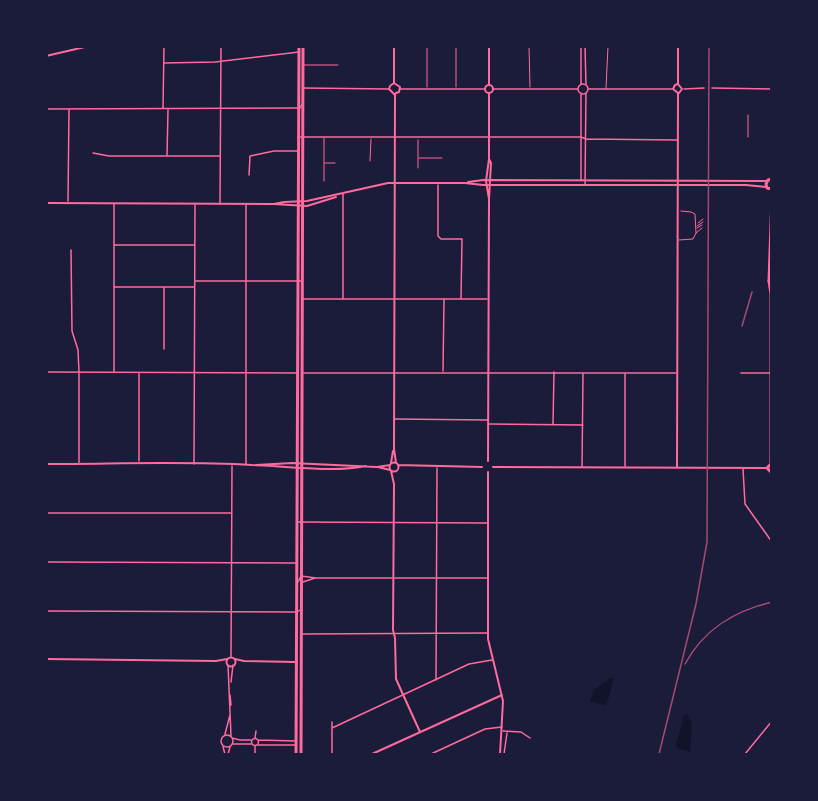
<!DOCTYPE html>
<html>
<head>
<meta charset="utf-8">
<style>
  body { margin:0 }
  #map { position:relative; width:818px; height:801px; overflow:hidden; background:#1b1b3a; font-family:"Fira Sans Condensed",sans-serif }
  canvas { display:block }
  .frame { position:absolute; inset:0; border:48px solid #1b1b3a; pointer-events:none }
</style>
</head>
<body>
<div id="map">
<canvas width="818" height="801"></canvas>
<div class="frame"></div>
</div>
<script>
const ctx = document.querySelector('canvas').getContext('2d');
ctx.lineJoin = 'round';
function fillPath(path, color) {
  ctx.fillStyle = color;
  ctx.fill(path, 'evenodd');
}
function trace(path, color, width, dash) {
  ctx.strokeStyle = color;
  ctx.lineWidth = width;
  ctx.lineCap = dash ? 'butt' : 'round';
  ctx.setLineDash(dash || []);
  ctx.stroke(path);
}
const water = new Path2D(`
  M610 678H613V682L607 703 604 705 590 701 594 690Z
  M687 714 692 723 690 752 677 748 676 745 684 715Z`);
const service = new Path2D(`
  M529 46 530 87
  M304 65H338
  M427 87V46
  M456 87V46
  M606 89 608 46
  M748 137V115
  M419 158H442
  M370 161 371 139
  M325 163H335
  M418 168V140
  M324 181V138
  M681 211 691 212 695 214 696 233
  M698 223 703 219
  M697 226 703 222
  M697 228 702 225
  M679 240 693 239 696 233 702 228`);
const minor = new Path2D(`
  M581 46V84
  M585 46 586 85
  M164 63 215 62 299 52
  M578 89a5 5 0 1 1 10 0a5 5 0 1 1-10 0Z
  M303 88 389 89
  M712 88 772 89
  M400 89H485
  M493 89H578
  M588 89H672
  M684 89 704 88
  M163 108 164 46
  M46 109 294 108H300L302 104
  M298 137H581L586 139 677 140
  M93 153 109 156H220
  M167 156 168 110
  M249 175 250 156 274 151H298
  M581 180V93
  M585 184 586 93
  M438 185V236L441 239H462L461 299
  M68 201 69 110
  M220 204 221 46
  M115 245H194
  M71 250 72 331 78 350 79 372V463
  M196 281H302
  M115 287H194
  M343 298V194
  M303 299H487
  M164 349V288
  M114 371V204
  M443 371 444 300
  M46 372 298 373
  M302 373H676
  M741 373H771
  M394 419 488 420
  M489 424 583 425
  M553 424 554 372
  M139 461V373
  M194 464 195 205
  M246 464V205
  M625 466V373
  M582 467 583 374
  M743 469 745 504 772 542
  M46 513H232
  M298 522 487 523
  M46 562 297 563
  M298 582 301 576 316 578H487
  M303 582 315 578
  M46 611 297 612 300 610
  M303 634 487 633
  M231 657 232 466
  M228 665 231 736
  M436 680 437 468
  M231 682 233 665
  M230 695 231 705
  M332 722V754
  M332 728 469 664 492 660
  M503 731 521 732 530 738
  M225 734 230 715
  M221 741a6 6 0 1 1 12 0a6 6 0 1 1-12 0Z
  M232 738 240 740H251
  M255 738 256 731
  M251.5 742a3.5 3.5 0 1 1 7 0a3.5 3.5 0 1 1-7 0Z
  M258 740 296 741
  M233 744H252
  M258 745H296
  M223 747 225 754
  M228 754 230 747
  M255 754V746
  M431 754 485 729 502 727
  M504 754 507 733
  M745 754 772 721`);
const tertiary = new Path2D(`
  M489 46V85
  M678 46V84
  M46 56 89 46
  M394 83V46
  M394 83 400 87 399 92 396 93
  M678 84 682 89 679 93
  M485 89a4 4 0 1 1 8 0a4 4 0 1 1-8 0Z
  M678 93 673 89 675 85 678 84
  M394 94 389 89 390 86 394 83
  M395 94 394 449 396 463
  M468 182 483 180 766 181
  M489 199 486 181 489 159V93
  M46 203 274 204 307 206 336 197
  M274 204 284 202 307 201 388 183H465L483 185H746L766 187
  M488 461 489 199 491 163 489 159
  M389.5 467a4.5 4.5 0 1 1 9 0a4.5 4.5 0 1 1-9 0Z
  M391 463 393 451
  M46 464C115 464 184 461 252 465 285 466 334 473 366 466
  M256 465 292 463 377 467 390 465
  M398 465 482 467
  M378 467 390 470
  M493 467 767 468
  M677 468 678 93
  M391 471 394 484 393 630 395 638 396 679 420 732
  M488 472V639L503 701 500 754
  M226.5 662a4.5 4.5 0 1 1 9 0a4.5 4.5 0 1 1-9 0Z
  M46 659 216 661 227 659
  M235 659 244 661 296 662
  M372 754 502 695`);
const primary = new Path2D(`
  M769 281 771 294V463
  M772 463 767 468 772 473`);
const trunk = new Path2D(`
  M772 95V170
  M772 179 768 180 766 184 767 188 772 189
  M772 196 769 281H772
  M296 754 299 46
  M301 754 303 46`);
const rail = new Path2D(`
  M742 326 752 292
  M685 664C704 629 734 611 772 602
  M659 754 696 604 707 542 709 46`);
fillPath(water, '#12122b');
trace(service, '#ff6b9d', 1);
trace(minor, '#ff6b9d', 1.5);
trace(tertiary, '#ff6b9d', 2);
trace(primary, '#ff6b9d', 3);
trace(trunk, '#ff6b9d', 3);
trace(rail, '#a44b75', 1.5);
</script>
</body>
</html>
